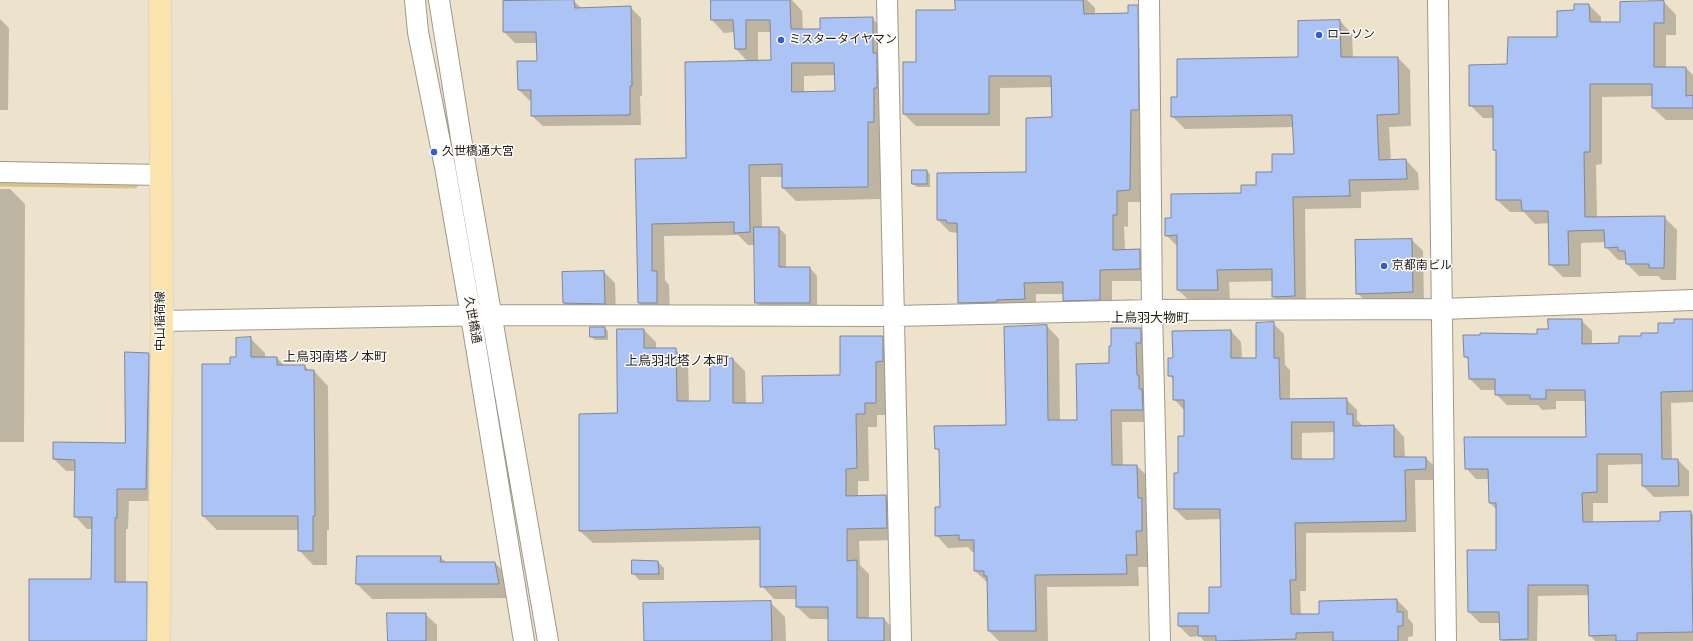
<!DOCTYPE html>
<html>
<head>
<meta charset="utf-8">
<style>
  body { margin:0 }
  canvas { display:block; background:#f6efde }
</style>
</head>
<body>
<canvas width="1693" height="641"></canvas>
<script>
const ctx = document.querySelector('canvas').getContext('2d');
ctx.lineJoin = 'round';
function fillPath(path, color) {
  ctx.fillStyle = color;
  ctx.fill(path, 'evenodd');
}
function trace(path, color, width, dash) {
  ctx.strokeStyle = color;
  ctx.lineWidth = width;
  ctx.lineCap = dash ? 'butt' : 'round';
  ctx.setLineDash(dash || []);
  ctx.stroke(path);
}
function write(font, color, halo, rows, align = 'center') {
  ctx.font = font + ' "Times New Roman","Noto Sans JP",serif';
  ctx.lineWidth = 3;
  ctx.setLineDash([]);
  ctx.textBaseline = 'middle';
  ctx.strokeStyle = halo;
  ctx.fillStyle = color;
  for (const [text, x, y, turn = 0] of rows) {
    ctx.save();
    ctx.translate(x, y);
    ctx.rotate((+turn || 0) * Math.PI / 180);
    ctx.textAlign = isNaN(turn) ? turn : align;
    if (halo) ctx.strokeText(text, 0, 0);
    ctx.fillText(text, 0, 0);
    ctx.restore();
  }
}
const built = new Path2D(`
  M0 0H1693V641H0Z`);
const shadow = new Path2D(`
  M712 0H792L802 11 803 30H821L872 18 885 31 886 134H880V199L796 201 783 188V177H761L762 228H779L786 235V268H810L817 276V310H764L756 302 755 245H748L738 235 664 236 665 280 669 285 670 316H652L639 303 636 160 687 159 748 62 736 49 735 32 724 33 712 20ZM758 32H772V61L758 62ZM836 75V92H804V76Z
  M1010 0H1087L1095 8V15L1129 14 1137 6 1149 18 1142 202H1128V227L1124 226 1125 250H1140L1151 262 1152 281H1112V311L1076 312 1064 300V294H1036V311L971 314 959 302 958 233 950 232 938 220 1027 173 1053 118 1052 87 1000 88V126H916L904 114 917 63 956 11Z
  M574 1 582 9 630 7 641 18 642 96H640L641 125 543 126 532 116V100H529L519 90 538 62 537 43H515L504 32Z
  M1664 2 1676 15V35H1666V68H1686L1693 75V120H1666L1653 108V96L1602 97V164L1596 165 1597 218 1664 217 1677 230 1676 280H1662L1658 276H1639L1627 264V260H1618L1606 247V242L1581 243V277H1563L1550 264V223L1535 224 1524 212H1510L1497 200V152L1494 150V118H1483L1470 105 1508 65 1558 38 1575 11 1589 5 1601 17V23H1621Z
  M0 19 9 28 8 110H0Z
  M1340 21 1352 34 1353 58H1398L1410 70 1411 126 1389 127 1391 161 1406 160 1418 173 1419 190 1361 192V208L1305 209 1306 308 1285 309 1273 296V281L1229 282 1230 302H1191L1178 290V247L1166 235 1257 186 1295 155 1294 127 1185 129 1172 116 1178 98 1299 58Z
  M927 171 930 174V187H917L913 184Z
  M0 189H10L25 204 24 442H0Z
  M1412 240 1423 251 1424 303 1369 304 1357 293Z
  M604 272 615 283 616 315 575 314 564 303V273Z
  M1581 320 1592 331V345L1620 344 1642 337 1659 334 1675 324 1693 320V402L1671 403 1672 460H1678L1689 471V496L1654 497 1643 486V464L1608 465V503H1593V523L1661 522 1690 512 1693 515V641H1595L1590 635 1589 595 1538 596 1537 641H1503L1501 639 1500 623H1480L1469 612 1468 551H1497V510L1490 503 1489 479H1476L1466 468 1587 438 1586 401H1556V409L1542 410 1538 405H1507L1496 394V390H1481L1470 379V361L1465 356 1538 335Z
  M1273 323 1284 334 1285 365 1290 370V400L1346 399 1357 410V420L1363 426H1394L1404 437 1405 458H1426L1437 469V480H1415L1416 532 1306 533V591H1300L1301 615H1320L1397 600 1408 611V618L1413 624V636L1408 637V641H1204L1200 636 1190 637 1179 626 1210 614 1222 588 1221 519 1186 520 1175 509 1185 437 1184 410 1174 399V380L1169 375 1174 359 1231 331 1241 342 1242 359H1257ZM1335 432V460H1302V433Z
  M1047 326 1059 339 1060 421H1078L1110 364 1141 329 1153 341 1155 422H1122L1123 466H1137L1149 478 1148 567H1138L1139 586 1047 587 1048 641H999L989 631 988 583 975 571V552H972L968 547 948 548 936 535 941 508 940 452 936 448 1007 426Z
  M605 328 608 331V340H595L591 337Z
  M644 330 656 342V349H675L688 362 689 402H711L733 359 745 371 746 404H764L841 376 882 337 895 349 889 415H877V427H868L869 481H858V497L886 496 899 509V540L859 541 860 565 869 574V619H884L896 631 897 641H830L829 619H810L797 607V599H774L762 586 761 540 593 543 580 531Z
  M250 338 265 353V358H277L285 366H304L310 371H314L328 386 329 530H327V565H313L299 550V530H217L203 516V365H231Z
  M149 354 161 366 158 501H129L128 529H126V583H147L159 595V641H30L92 580 93 529H87L75 516 76 471H66L54 459 126 444Z
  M358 557H440L447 563H495L509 577 513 598 372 599 357 584Z
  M658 562 664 568V580H639L633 573Z
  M770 602 785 617 786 641H645Z
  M425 614 437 625V641H389Z`);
const stream = new Path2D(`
  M0 184 135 186`);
const building = new Path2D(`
  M574 0 575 8 631 6 632 86H630V115L531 116V90H518L517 61H537L536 32H503V1Z
  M711 0H790L791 29H820V18L873 17V53H877V88H874V122H868V187L782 188V164L749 165 750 232 734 233V222L652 224V271H657V303H638L635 159 686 158 685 62 771 60 770 20H746V49H735L733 20H711ZM792 63H834L835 91 792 92Z
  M955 0H1083L1084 14 1128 13V5H1138L1139 110H1131L1130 190 1117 191V215H1113V250L1140 249V269L1100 270V300L1063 301V282L1024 283 1025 299 997 300V302L958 303 957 223H947L946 220H937V173L1026 172V118L1052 117 1051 76H989V114H903V62H916V10H955Z
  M1664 1V23H1654V67H1686V96L1693 95V108H1652V84H1590V152H1584L1585 217 1665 216 1664 268H1649V264H1626L1625 251H1618V247L1605 248 1604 230 1568 231 1569 265H1549L1548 211H1522L1521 200H1496V150H1493V106H1469V65L1507 64 1508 37H1557V11L1574 10V4H1589L1590 22H1620V2Z
  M1340 20 1341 57H1398L1399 114 1377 115 1379 160 1406 159 1407 179 1349 180 1350 196 1293 197 1295 296 1272 297V269L1217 270 1218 290H1177V235L1165 236V218H1171V194L1241 193V185H1256V172H1272V154H1294L1292 115 1171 117V97H1177V59L1298 57V21Z
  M912 170H927V184H912Z
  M754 227H779V267H810V303H755Z
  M1412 239 1413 292 1356 294 1355 240Z
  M604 271 605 304 563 303 562 272Z
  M1548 319H1582V344L1619 343V336H1641V333H1658V323H1674V319H1693V391L1661 392 1662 459H1678L1679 486H1642V454H1597V492L1582 493 1583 522 1660 521V512L1691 511 1693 632 1637 633V641H1616V635L1589 636 1588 585H1528V639L1500 640 1499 612H1468L1467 550H1496V503H1489L1488 469H1465L1464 437H1586L1585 390H1546V399H1530V395H1495V379H1469L1468 357H1464L1463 335H1480V333L1537 334V329H1548Z
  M1274 322V358H1279L1280 399 1347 398V414H1353V426L1394 425V457H1426V469L1405 470 1406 521 1295 523 1296 580H1290L1291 614H1319V601L1397 599V612H1403V626H1398V641H1333V632L1296 633V639L1216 641V636H1198V626H1178V613H1209V587H1221L1220 509H1174V473H1178V436H1184V400H1173V376H1168V358H1173L1172 331 1231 330V358H1256V323ZM1292 422H1334V459H1292Z
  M1047 325 1048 420H1077L1076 364 1109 363V346H1111V328H1141V343H1136L1137 375H1139V389H1142L1143 410H1111L1112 465H1137L1138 498H1142V531H1136L1137 555H1126L1127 574 1035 575 1036 631H988L987 576H984V571H974V540H959V535L935 536V507H940L939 449H935L934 426 1006 425 1004 327Z
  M590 327H605V337H590Z
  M617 329H644V348H676L677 401H710V358H733V403H763L762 376 840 375V336H883V361L876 362V403H865V414H856L857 468 846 469V496L886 495 887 528 847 529V561L857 560V618H884V641H828V607H796V586L760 587V527L579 531V414L617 413Z
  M251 337V357H277V365H305V370H314L315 516H313V551H298V516H202V364H230V357H236V338Z
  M125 352 149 353 146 489H117V518H115V582H147V641H29V579H91L92 517H74L75 460 53 459V442L125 443Z
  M357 556H441L440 562H495L499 584H356Z
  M632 560 658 561 659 574H632Z
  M771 601 772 641H644L643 603Z
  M387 613H426V641H388Z`);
const minor = new Path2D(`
  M415 0 418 32 445 167 471 316 524 641
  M439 0 465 163 548 641
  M887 0 901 641
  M1149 0 1152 310 1160 641
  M1438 0 1446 641
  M0 172 161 175
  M162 321 491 315 895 316 1152 310 1442 309 1693 300`);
const major = new Path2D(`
  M159 641 162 321 160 0`);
const markers = [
  [1319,35,4,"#345dcd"],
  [781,40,4,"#345dcd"],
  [434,152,4,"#345dcd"],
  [1384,266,4,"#345dcd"]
];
const poiNames = [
  ["ローソン",1327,35],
  ["ミスタータイヤマン",789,40],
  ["久世橋通大宮",442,152],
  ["京都南ビル",1392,266]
];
const streetNames = [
  ["久世橋通",472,320,80],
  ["中山稲荷線",161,321,-90]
];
const neighbourhoodNames = [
  ["上鳥羽大物町",1150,319],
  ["上鳥羽南塔ノ本町",335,358],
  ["上鳥羽北塔ノ本町",677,362]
];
fillPath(built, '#ede2cb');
fillPath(shadow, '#0003');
trace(stream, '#d9c18b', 5);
fillPath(building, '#acc3f5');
trace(building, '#808796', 1);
trace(minor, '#a0998a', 22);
trace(major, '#d7d6d5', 24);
trace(minor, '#fff', 20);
trace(major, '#fbe3ad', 22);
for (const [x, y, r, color] of markers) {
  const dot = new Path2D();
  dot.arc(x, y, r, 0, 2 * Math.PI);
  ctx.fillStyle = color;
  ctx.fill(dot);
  trace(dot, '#fefcf9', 1.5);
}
write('12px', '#201d18', '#fefcf9', poiNames, 'left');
write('12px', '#201d18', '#fefcf9', streetNames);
write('13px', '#201d18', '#fefcf9', neighbourhoodNames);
</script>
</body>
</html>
